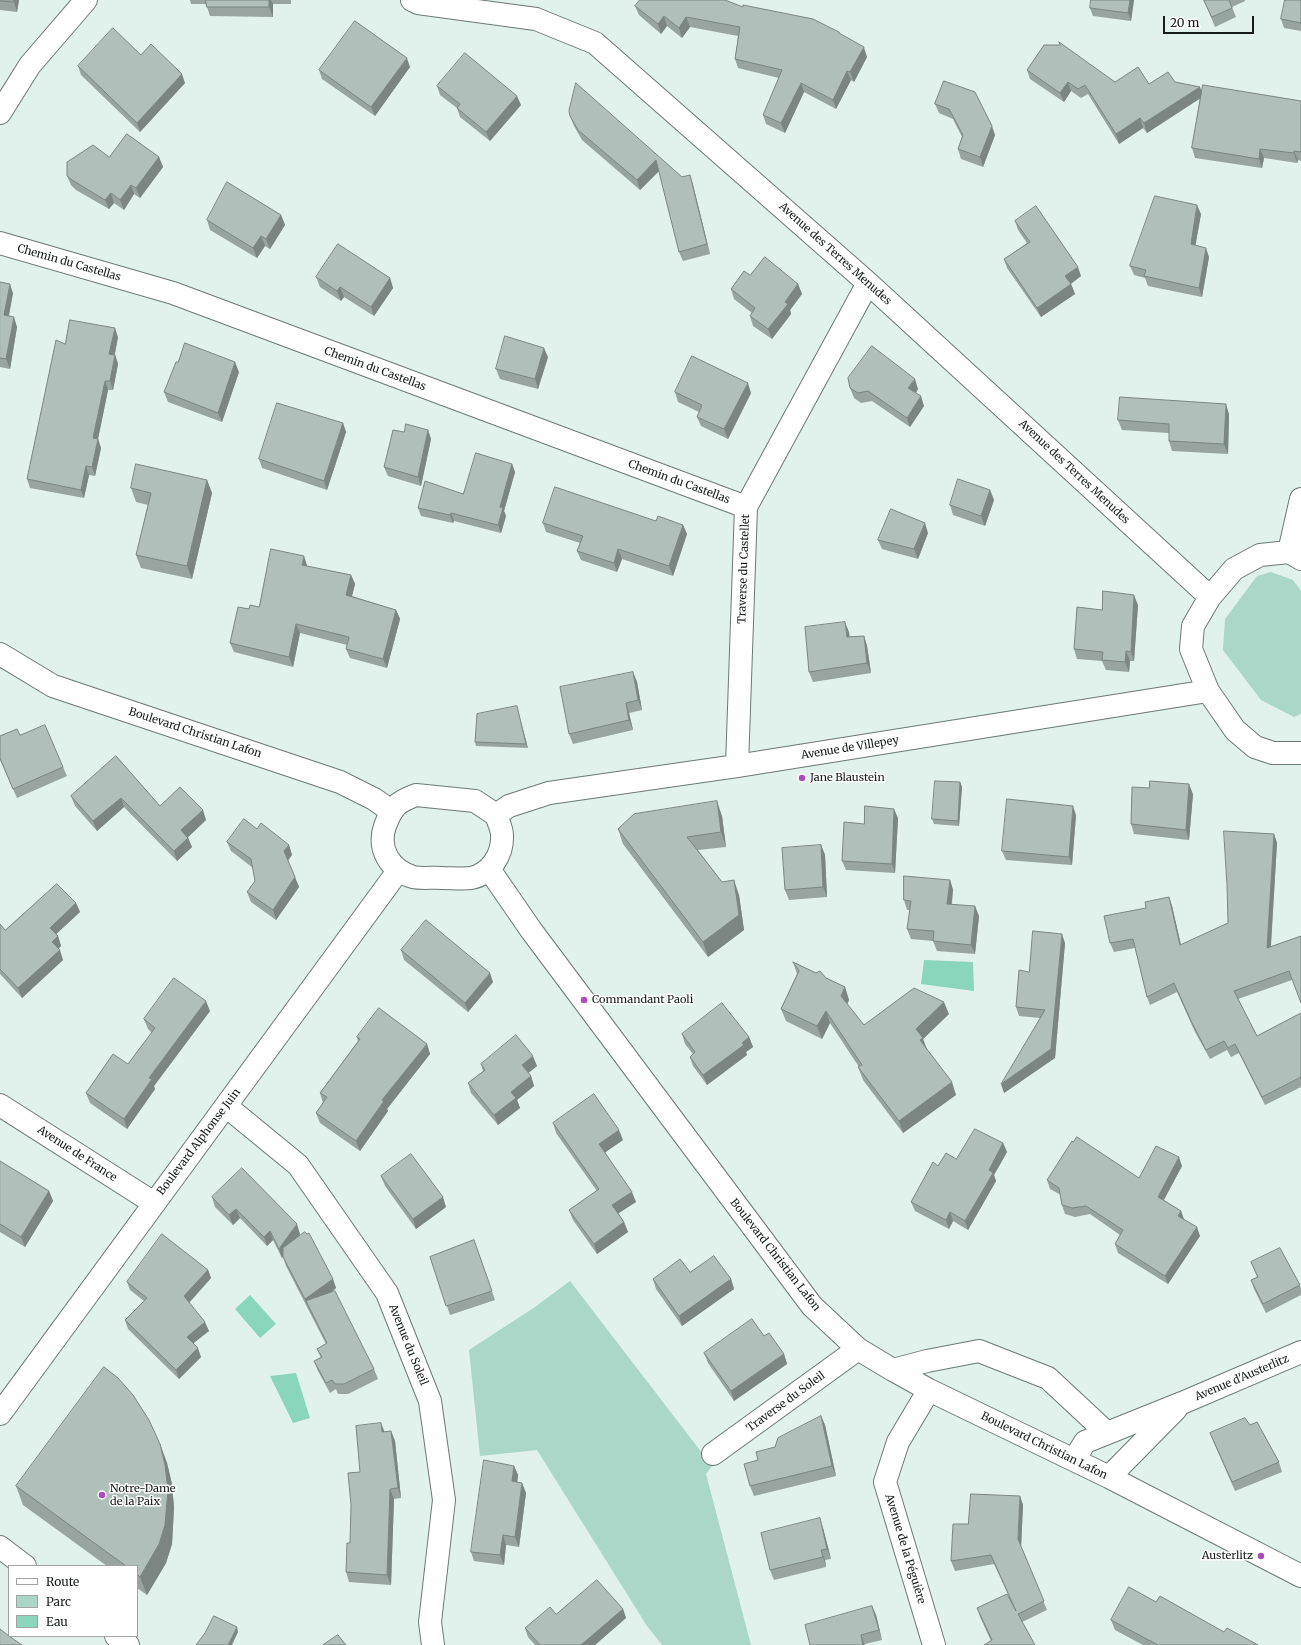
<!DOCTYPE html>
<html>
<head>
<meta charset="utf-8">
<style>
  body { margin:0 }
  #map { position:relative; width:1301px; height:1645px; overflow:hidden; background:#e1f1eb; font-family:Merriweather,serif }
  canvas { display:block }
  .legend { position:absolute; left:8px; top:1565px; width:130px; height:72px; box-sizing:border-box; background:#fff; border:1px solid #a2a4a3; margin:0; padding:5px 7px; list-style:none; font-size:12px; color:#161c1a }
  .legend li { display:flex; align-items:center; gap:8px; height:20px }
  .legend b { width:20px; border:1px solid #a2a4a3 }
  .scale { position:absolute; left:1163px; top:16px; width:91px; height:18px; box-sizing:border-box; border:2px solid #161c1a; border-top:0; padding-left:5px; font-size:12px; line-height:14px; white-space:nowrap; color:#161c1a; -webkit-text-stroke:3px #fff; paint-order:stroke }
</style>
</head>
<body>
<div id="map">
<canvas width="1301" height="1645"></canvas>
<ul class="legend">
<li><b style="height:5px;background:#fff"></b>Route</li>
<li><b style="height:11px;background:#aad7c7"></b>Parc</li>
<li><b style="height:11px;background:#89d6bd"></b>Eau</li>
</ul>
<div class="scale">20 m</div>
</div>
<script>
const ctx = document.querySelector('canvas').getContext('2d');
ctx.lineJoin = 'round';
function fillPath(path, color) {
  ctx.fillStyle = color;
  ctx.fill(path, 'evenodd');
}
function trace(path, color, width, dash) {
  ctx.strokeStyle = color;
  ctx.lineWidth = width;
  ctx.lineCap = dash ? 'butt' : 'round';
  ctx.setLineDash(dash || []);
  ctx.stroke(path);
}
function write(font, color, halo, rows, align = 'center') {
  ctx.font = font + ' Merriweather,serif';
  ctx.lineWidth = 3;
  ctx.setLineDash([]);
  ctx.textBaseline = 'middle';
  ctx.strokeStyle = halo;
  ctx.fillStyle = color;
  for (const [text, x, y, turn = 0] of rows) {
    ctx.save();
    ctx.translate(x, y);
    ctx.rotate((+turn || 0) * Math.PI / 180);
    ctx.textAlign = isNaN(turn) ? turn : align;
    if (halo) ctx.strokeText(text, 0, 0);
    ctx.fillText(text, 0, 0);
    ctx.restore();
  }
}
const green = new Path2D(`
  M1271 572 1293 580 1301 591V714L1294 717 1261 700 1223 650 1225 619 1257 576Z
  M570 1281 712 1466 706 1474 751 1645H662L647 1626 537 1450 480 1456 469 1350 535 1307Z`);
const water = new Path2D(`
  M924 960 973 962 974 991 921 984Z
  M250 1295 276 1324 260 1338 235 1309Z
  M296 1373 310 1418 293 1423 270 1376Z`);
const minor = new Path2D(`
  M412 0 418 3 536 19 595 43 868 283 1210 597
  M0 113 30 65 86 0
  M0 243 173 293 746 507
  M1289 552 1301 499
  M1301 559 1289 552 1260 555 1234 569 1210 597 1193 626 1191 649 1208 691 1235 730 1255 747 1273 753H1301
  M0 654 53 686 340 782 374 799 391 811
  M737 766 746 507 868 283
  M416 795 475 801 496 815C498 821 502 829 502 835 503 854 491 874 471 878 462 879 452 878 443 878 434 877 422 879 413 877 390 870 377 849 385 826 392 807 397 802 416 795Z
  M496 815 509 806 549 793 737 766 1208 691
  M489 869 531 930 812 1306 858 1349 893 1370 929 1390 1109 1477 1301 1576
  M0 1105 154 1203
  M226 1106 298 1165 387 1293 430 1401 444 1500 430 1622 433 1645
  M893 1370 927 1361 979 1351 1048 1378 1107 1433
  M929 1390 898 1442 885 1482 934 1645
  M0 1414 398 871
  M713 1454 858 1349
  M1074 1460 1085 1442 1182 1403 1301 1352
  M1109 1477 1176 1409
  M0 1547 25 1566
  M116 1636 128 1645`);
const wall = new Path2D(`
  M0 0H19L17 12 0 10Z
  M190 0H291V4H273V17L210 16 206 4H191Z
  M1134 0 1131 21 1093 16 1090 8Z
  M1204 0H1245V1L1232 7 1236 17 1215 27Z
  M1301 0V31L1284 28 1281 19Z
  M635 6 743 7 839 32 840 34 867 57 854 82 851 80 836 109 804 92 785 133 766 124 763 115 779 78 738 68 735 59 738 36 690 27 682 38 667 26 661 34 639 15Z
  M141 55 185 83 140 132 81 75 78 66Z
  M410 67 375 116 322 79 319 70Z
  M1027 70 1115 82 1149 84 1175 82 1202 90 1301 101V161L1298 160 1297 163 1264 158 1262 168 1195 158 1192 148 1200 98 1147 133 1143 128 1119 144 1088 94 1081 98 1071 91 1064 102 1030 79Z
  M944 81 995 135 983 167 961 159 958 149 962 137 953 119 939 113 935 104Z
  M437 86 521 105 490 141 460 117 457 108 440 95Z
  M570 116 682 177 690 175 693 185 710 254 683 261 679 252 659 171 640 190 582 140 574 126Z
  M109 157H159L163 167 140 198 134 194 124 210 114 203 109 209 76 190 71 185 67 176Z
  M1201 214 1195 246 1209 257 1202 297 1148 286 1145 278 1134 275 1130 266Z
  M281 215 285 225 270 249 265 246 257 258 210 230 207 220Z
  M1015 221 1081 276 1071 284 1075 294 1041 317 1007 268 1004 259 1027 243 1018 230Z
  M750 275 798 284 802 294 790 310 791 314 772 339 753 326 750 316 752 313 734 299 731 289Z
  M316 277 390 278 393 288 374 316 344 297 341 301 320 287Z
  M0 282 13 293 9 316 17 327 10 369 0 367Z
  M118 337 115 354 118 364 113 390H108L98 439 101 448 95 476 89 475 84 498 30 488 27 479 65 344Z
  M548 357 538 389 500 379 496 369Z
  M239 372 222 422 168 402 164 392Z
  M850 388 918 389 916 393 924 406 910 427 872 401 861 403 854 398Z
  M675 392 751 393 728 439 701 426 697 417 699 412 678 402Z
  M1229 414 1228 454 1172 451 1169 441V433L1122 430 1118 420Z
  M343 423 346 432 327 490 262 468 259 459Z
  M428 430 431 439 421 486 388 476 384 467 404 432Z
  M512 464 515 472 504 511 506 516 501 533 454 521 453 523 421 516 418 508 463 494Z
  M207 480 212 493 192 579 141 568 136 555 148 505 136 502 131 488Z
  M990 490 994 500 985 526 953 515 950 505Z
  M656 521 683 525 687 534 673 576 622 559 617 572 581 560 577 551 580 543 546 532 543 523Z
  M928 533 918 559 882 549 878 540Z
  M307 565V566L351 575 355 584 352 596 396 610 400 619 387 668 350 658 346 649 347 645 300 633 293 667 234 652 230 643 249 609 259 607Z
  M1138 605 1134 661H1130L1129 672 1106 670 1102 661 1077 659 1074 649 1102 610Z
  M849 632V637L864 636 867 646 871 673 813 682 809 672Z
  M633 672 637 682 642 710 629 713 633 730 573 744 569 734Z
  M518 711 528 748 476 746 475 742Z
  M0 736 63 767 67 776 17 798 0 760Z
  M116 756 160 806 206 820 188 837 192 847 177 861 124 807 97 831 75 806 71 796Z
  M960 782 962 787 959 826 934 824 932 819Z
  M1193 794 1189 840 1134 834 1131 824Z
  M1076 815 1072 865 1006 860 1002 851Z
  M722 816 726 847 698 850 722 882 739 895 744 930 708 957 623 844 618 829Z
  M898 818 895 873 846 870 842 861 864 824Z
  M257 829 289 845 292 855 288 861 299 887 276 920 251 902 247 892 255 881 253 868 231 851 227 842Z
  M1274 834 1277 843 1271 947 1301 936 1292 980 1238 999 1257 1036 1301 1013V1087L1265 1105 1239 1053 1231 1057 1227 1050 1210 1059 1195 1032 1177 992 1150 1005 1147 997 1135 948 1114 952 1110 943 1146 908 1169 897 1172 906 1181 945 1228 923Z
  M821 845 825 855 827 897 789 900 785 890Z
  M950 880 953 890 952 904 979 916 975 954 937 951 933 941 911 939 907 929 910 910H907L904 900Z
  M76 903 80 912 56 934 58 936 61 946 58 949 63 960 22 998 0 974V924L5 930Z
  M1065 943 1055 1058 1004 1093 1040 1018 1019 1016 1016 1007 1029 972Z
  M401 950 493 982 468 1012 404 960Z
  M793 962 845 987 849 1000 847 1004 864 1025 949 1014 923 1039 927 1049 956 1095 903 1133 863 1080 858 1067H859L830 1023 822 1039 786 1021 781 1009 797 974Z
  M210 1011 154 1086 155 1089 127 1129 90 1103 86 1093 128 1064 152 1033 148 1029 144 1019Z
  M682 1034 749 1037 753 1047 746 1052 747 1055 707 1085 693 1066 690 1057 693 1054 685 1044Z
  M357 1037 427 1044 430 1054 387 1109 388 1111 360 1151 320 1123 316 1113 323 1103 320 1093 358 1041Z
  M481 1064 537 1066 528 1073 531 1076 534 1086 517 1100 520 1108 498 1125 471 1093 468 1083 483 1071Z
  M553 1123 623 1140 605 1152 636 1202 618 1213 624 1222 628 1232 597 1254 573 1220 569 1210 597 1191 556 1133Z
  M1003 1143 1007 1152 994 1175 996 1181 968 1230 953 1221 949 1229 915 1211 911 1202 938 1166Z
  M0 1161 49 1191 53 1201 25 1247 0 1232Z
  M1182 1166 1164 1200 1181 1211 1184 1219 1200 1236 1168 1284 1118 1253 1115 1244 1120 1235 1090 1214 1075 1217 1065 1214 1062 1205 1061 1195 1050 1189 1047 1180 1139 1178Z
  M381 1176 446 1207 416 1229 385 1186Z
  M212 1197 300 1234 297 1237 333 1279 336 1288 332 1292 374 1369 378 1379 348 1394H338L336 1389 330 1393 318 1371 314 1361 321 1358 317 1349 326 1344 286 1266 283 1257 282 1258 273 1240 267 1246 240 1218 233 1225 215 1207Z
  M474 1240 495 1300 450 1315 430 1257Z
  M1251 1262 1300 1285 1301 1289V1295L1266 1313 1254 1289 1251 1280 1257 1277Z
  M208 1270 211 1278 189 1303 209 1331 193 1343 201 1357 179 1379 128 1329 125 1320 144 1301 130 1290 127 1282Z
  M690 1272 731 1279 734 1289 682 1326 656 1289 653 1279Z
  M764 1336 784 1354 787 1364 734 1401 708 1363 704 1353Z
  M821 1416 825 1425 836 1476 754 1496 750 1486 758 1460 775 1447Z
  M1250 1425 1279 1462 1282 1472 1235 1491 1214 1443 1210 1433Z
  M391 1431 395 1441 401 1498 394 1499 391 1585 349 1582 346 1572 350 1543 360 1472 385 1432Z
  M160 1444 167 1463 172 1484 174 1508 172 1544 166 1563 147 1595 137 1588V1566H107L23 1505 16 1486Z
  M514 1466 518 1475 517 1482 522 1483 526 1493 519 1547 506 1545 504 1565 474 1561 471 1552Z
  M1020 1496 1023 1505 1021 1547 1047 1610 1022 1622 991 1641 980 1617 977 1608 1012 1603 994 1564 955 1571 951 1561 968 1524Z
  M823 1528 831 1559 825 1560 826 1567 774 1580 770 1570Z
  M1156 1602 1224 1632 1258 1645H1143L1115 1630 1111 1620Z
  M872 1606 876 1615 882 1640 865 1644 810 1645Z
  M623 1609 626 1618 595 1645H535L528 1637 525 1628 556 1614Z`);
const shadedWall = new Path2D(`
  M14 0H19L17 12 14 2Z
  M269 0H271L273 4V17L269 7Z
  M1130 0H1134L1131 21 1128 13Z
  M664 16 667 26 661 34 658 24Z
  M686 17 690 27 682 38 679 28Z
  M864 47 867 57 854 82 850 72Z
  M407 58 410 67 375 116 371 107Z
  M847 71 851 80 836 109 833 100Z
  M182 74 185 83 140 132 137 123Z
  M1068 82 1071 91 1064 102 1060 93Z
  M801 83 804 92 785 133 781 123Z
  M1200 87 1204 96 1147 133 1144 123Z
  M517 96 521 105 490 141 486 132Z
  M1140 118 1143 128 1119 144 1116 134Z
  M992 126 995 135 983 167 980 157Z
  M1260 149 1264 158 1262 168 1259 159Z
  M1294 151 1298 160 1297 163 1294 153Z
  M159 157 163 167 140 198 136 188Z
  M656 160 660 170 640 190 637 180Z
  M690 175 693 185 710 254 707 244Z
  M131 185 134 194 124 210 120 200Z
  M111 193 114 203 109 209 105 200Z
  M1197 205 1201 214 1194 254 1191 244Z
  M281 215 285 225 270 249 266 239Z
  M261 236 265 246 257 258 253 248Z
  M1206 248 1209 257 1202 297 1199 288Z
  M1078 267 1081 276 1069 285 1065 276Z
  M390 278 393 288 374 316 371 307Z
  M10 284 13 293 7 324 4 315Z
  M798 284 802 294 790 310 791 314 772 339 768 329 785 302Z
  M1071 284 1075 294 1041 317 1037 308Z
  M340 287 344 297 341 301 337 291Z
  M14 317 17 327 10 369 6 359Z
  M115 328 118 337 113 362 109 354Z
  M544 348 548 357 538 389 535 379Z
  M115 355 118 364 113 390 110 381Z
  M235 362 239 372 222 422 218 413Z
  M915 379 918 389 912 398 908 388Z
  M105 381 108 390 98 439 101 448 95 476 92 467 93 438Z
  M748 383 751 393 728 439 724 429Z
  M921 396 924 406 910 427 907 418Z
  M1226 404 1229 414 1228 454 1224 444Z
  M343 423 346 432 327 490 324 481Z
  M428 430 431 439 421 486 418 477Z
  M512 464 515 472 504 511 506 516 501 533 498 525 500 507Z
  M86 466 89 475 84 498 81 490Z
  M207 480 212 493 192 579 187 566Z
  M990 490 994 500 985 526 981 516Z
  M451 513 454 521 453 523 450 515Z
  M925 523 928 533 918 559 914 549Z
  M683 525 687 534 673 576 669 566Z
  M618 549 622 559 617 572 614 563Z
  M304 556 307 565 305 574 302 565Z
  M351 575 355 584 350 604 346 595Z
  M1134 595 1138 605 1134 661 1131 652Z
  M396 610 400 619 387 668 383 659Z
  M845 622 849 632 851 647 847 637Z
  M296 624 300 633 293 667 289 657Z
  M864 636 867 646 871 673 867 663Z
  M1126 651 1130 661 1129 672 1125 662Z
  M633 672 637 682 642 710 638 700Z
  M626 703 629 713 633 730 629 720Z
  M517 706 518 711 528 748 526 744Z
  M960 782 962 787 959 826 958 821Z
  M1189 784 1193 794 1189 840 1186 830Z
  M121 798 124 807 97 831 93 821Z
  M717 801 722 816 726 847 721 832Z
  M1073 806 1076 815 1072 865 1069 857Z
  M894 809 898 818 895 873 892 864Z
  M203 810 206 820 185 840 181 830Z
  M1274 834 1277 843 1270 957 1267 948Z
  M188 838 192 847 177 861 174 851Z
  M289 845 292 855 287 861 284 851Z
  M821 845 825 855 827 897 823 887Z
  M295 877 299 887 276 920 273 910Z
  M734 880 739 895 744 930 708 957 703 942Z
  M950 880 953 890 950 914 947 904Z
  M1169 897 1172 906 1183 954 1180 945Z
  M76 903 80 912 53 937 50 928Z
  M975 906 979 916 975 954 971 945Z
  M1062 934 1065 943 1055 1058 1004 1093 1001 1084 1051 1049Z
  M58 936 61 946 55 952 52 942Z
  M60 950 63 960 22 998 18 988Z
  M490 973 493 982 468 1012 465 1003Z
  M845 987 849 1000 845 1009 841 996Z
  M206 1001 210 1011 154 1086 155 1089 127 1129 124 1119 149 1078Z
  M944 1002 949 1014 923 1039 927 1050 924 1052 916 1029Z
  M826 1011 830 1023 822 1039 817 1026Z
  M749 1037 753 1047 746 1052 747 1055 707 1085 703 1075 742 1043Z
  M427 1044 430 1054 387 1109 388 1111 360 1151 356 1141 382 1100Z
  M533 1056 537 1066 526 1075 522 1065Z
  M531 1076 534 1086 517 1100 520 1108 498 1125 494 1115 511 1092Z
  M952 1082 956 1095 903 1133 899 1121Z
  M619 1130 623 1140 603 1154 599 1144Z
  M1003 1143 1007 1152 994 1175 996 1181 968 1230 965 1221 989 1170Z
  M1179 1157 1182 1166 1161 1205 1158 1197Z
  M49 1191 53 1201 25 1247 21 1237Z
  M632 1192 636 1202 616 1215 612 1205Z
  M443 1197 446 1207 416 1229 413 1219Z
  M236 1209 240 1218 233 1225 229 1215Z
  M1181 1211 1184 1220 1178 1216Z
  M950 1212 953 1221 949 1229 946 1220Z
  M624 1222 628 1232 597 1254 594 1244Z
  M297 1224 300 1234 282 1258 279 1249Z
  M1197 1227 1200 1236 1168 1284 1165 1276Z
  M270 1231 273 1240 267 1246 264 1237Z
  M208 1270 211 1278 187 1305 184 1296Z
  M333 1279 336 1288 309 1308 306 1301 308 1309 305 1299Z
  M731 1279 734 1289 682 1326 679 1316Z
  M205 1322 209 1331 190 1346 187 1337Z
  M198 1348 201 1357 179 1379 176 1370Z
  M784 1354 787 1364 734 1401 731 1391Z
  M821 1416 825 1425 836 1476 832 1466Z
  M381 1423 385 1433 382 1432Z
  M391 1431 395 1441 401 1498 398 1488Z
  M160 1444 167 1463 172 1484 174 1508 172 1544 166 1563 147 1595 140 1577Z
  M514 1466 518 1475 516 1491 512 1481Z
  M522 1483 526 1493 519 1547 515 1537Z
  M390 1489 394 1499 391 1585 387 1575Z
  M1020 1496 1023 1505 1021 1548 1018 1539Z
  M820 1518 823 1528 831 1559 827 1549Z
  M503 1535 506 1545 504 1565 500 1555Z
  M821 1550 825 1560 826 1567 823 1557Z
  M872 1606 876 1615 882 1640 879 1630Z
  M623 1609 626 1618 595 1645H581Z
  M237 1627 238 1632 232 1645H228Z
  M861 1635 865 1645H863Z`);
const building = new Path2D(`
  M0 0H14V2L0 1Z
  M206 0H269V7H207Z
  M640 0H725L743 7V5L813 19 839 32V33L864 47 850 72 847 71 833 100 801 83 781 123 763 115 782 70 735 59 740 27 686 17 679 28 664 16 658 24 635 6Z
  M1091 0H1130L1128 13 1090 8Z
  M1204 0H1229L1232 8 1212 17Z
  M1285 0H1301V23L1281 19Z
  M355 21 407 58 371 107 319 70Z
  M113 28 141 55 151 44 182 74 137 123 78 66Z
  M1059 42 1115 82 1138 67 1149 84 1168 72 1175 82 1200 87 1144 123 1140 118 1116 134 1085 85 1078 89 1068 82 1060 93 1027 70 1044 45H1060Z
  M465 53 517 96 486 132 457 108 460 104 437 86Z
  M944 81 975 92 992 126 980 157 958 149 963 135 949 109 935 104Z
  M576 83 682 177 690 175 707 244 679 252 656 160 637 180 578 130 570 116 569 111Z
  M1203 85 1301 101V152L1294 151V153L1260 149 1259 159 1192 148Z
  M127 134 159 157 136 188 131 185 120 200 111 193 105 200 72 180 67 176V162L93 145 109 157Z
  M227 182 281 215 266 239 261 236 253 248 207 220Z
  M1155 196 1197 205 1191 244 1206 248 1199 288 1144 276 1146 270 1130 266Z
  M1036 206 1078 267 1065 276 1071 284 1037 308 1004 259 1030 242 1015 221Z
  M338 244 390 278 371 307 340 287 337 291 316 277Z
  M765 257 798 284 785 302 788 304 768 329 750 316 755 308 731 289 744 271 750 275Z
  M0 282 10 284 4 315 14 317 6 359 0 358Z
  M70 320 115 328 109 354 115 355 110 381H105L93 438 98 439 92 467 86 466 81 490 27 479 56 340 65 344Z
  M505 336 544 348 535 379 496 369Z
  M185 343 235 362 218 413 164 392 176 362H178Z
  M872 346 915 379 908 388 921 396 907 418 868 391 858 393 850 388 848 378Z
  M692 356 748 383 724 429 697 417 702 405 675 392Z
  M1120 397 1226 404 1224 444 1169 441V424L1118 420Z
  M277 403 343 423 324 481 259 459Z
  M406 424 428 430 418 477 384 467 393 430 404 432Z
  M476 453 512 464 500 507 503 508 498 525 451 513 450 515 418 508 425 481 463 494Z
  M136 464 207 480 187 566 136 555 151 493 131 488Z
  M958 479 990 490 981 516 950 505Z
  M555 487 656 521 658 516 683 525 669 566 618 549 614 563 577 551 583 536 543 523Z
  M891 509 925 523 914 549 878 540Z
  M271 549 304 556 302 565 351 575 346 595 396 610 383 659 346 649 349 637 296 624 289 657 230 643 238 607 249 609 250 605 259 607Z
  M1103 591 1134 595 1131 652 1126 651 1125 662 1102 660 1103 652 1074 649 1077 607 1102 610Z
  M845 622 847 637 864 636 867 663 809 672 805 627Z
  M633 672 638 700 626 703 629 720 569 734 560 687Z
  M517 706 526 744 475 742 477 714Z
  M45 725 63 767 13 789 0 758V736L17 729 20 735Z
  M116 756 160 806 180 787 203 810 181 830 188 838 174 851 121 798 93 821 71 796Z
  M935 781 960 782 958 821 932 819Z
  M1150 781 1189 784 1186 830 1131 824 1132 787 1149 788Z
  M1007 799 1073 806 1069 857 1002 851Z
  M717 801 721 832 687 837 722 882 734 880 739 915 703 942 618 829 634 814Z
  M865 806 894 809 892 864 842 861 844 822 864 824Z
  M244 819 257 829 261 823 289 845 284 851 295 877 273 910 247 892 255 881 251 859 227 842Z
  M1224 831 1274 834 1267 948 1301 936V1003L1289 971 1234 991 1257 1036 1301 1013V1078V1077L1262 1097 1235 1044 1228 1048 1224 1041 1206 1050 1192 1023 1174 983 1147 997 1133 939 1110 943 1104 916 1146 908 1145 902 1169 897 1180 945 1228 923 1227 885Z
  M821 845 823 887 785 890 782 848Z
  M904 876 950 880 947 904 975 906 971 945 933 941 934 931 907 929 911 901 904 900Z
  M57 884 76 903 50 928 58 936 52 942 60 950 18 988 0 969V924L5 930Z
  M426 920 490 973 465 1003 401 950Z
  M1033 931 1062 934 1051 1049 1001 1084 1045 1010 1016 1007 1019 970 1029 972Z
  M793 962 816 973 820 971 826 978 845 987 841 996 864 1025 914 988 944 1002 916 1029 923 1038 920 1040 952 1082 899 1121 858 1067 862 1065 826 1011 817 1026 781 1009 799 971Z
  M174 978 206 1001 149 1078 152 1079 124 1119 86 1093 113 1054 128 1064 155 1028 144 1019Z
  M722 1003 749 1037 742 1043 744 1045 703 1075 690 1057 695 1052 682 1034Z
  M379 1008 427 1044 382 1100 384 1101 356 1141 316 1113 327 1097 320 1093 360 1039 357 1037Z
  M516 1035 533 1056 522 1065 531 1076 511 1092 516 1098 494 1115 468 1083 485 1070 481 1064Z
  M594 1094 619 1130 599 1144 632 1192 612 1205 624 1222 594 1244 569 1210 599 1189 553 1123Z
  M975 1129 1003 1143 989 1170 993 1173 965 1221 950 1212 946 1220 911 1202 933 1162 938 1166 946 1153 956 1159Z
  M1077 1137 1139 1178 1156 1146 1179 1157 1158 1197 1181 1211 1178 1216 1197 1227 1165 1276 1115 1244 1123 1230 1086 1206 1072 1208 1062 1205 1059 1188 1047 1180 1072 1141 1073 1142Z
  M411 1154 443 1197 413 1219 381 1176Z
  M0 1161 49 1191 21 1237 0 1224Z
  M242 1168 297 1224 279 1249 270 1231 264 1237 236 1209 229 1215 212 1197Z
  M305 1232 307 1234 309 1233 333 1279 305 1299 283 1257V1248Z
  M162 1234 208 1270 184 1296 205 1322 187 1337 198 1348 176 1370 125 1320 147 1298 127 1282Z
  M474 1240 492 1291 446 1306 430 1257Z
  M1280 1248 1300 1285 1263 1304 1251 1280 1258 1277 1251 1262Z
  M714 1256 731 1279 679 1316 653 1279 680 1259 690 1272Z
  M335 1291 374 1369 344 1384H335L332 1380 326 1383 314 1361 322 1357 317 1349 327 1343 306 1301Z
  M752 1319 764 1336 769 1333 784 1354 731 1391 704 1353Z
  M104 1367 118 1378 133 1395 149 1420 160 1444 165 1465 168 1490 165 1525 159 1544 140 1577 137 1574V1566H126L16 1486Z
  M821 1416 832 1466 750 1486 744 1464 758 1460 756 1452 775 1447 778 1438Z
  M1245 1418 1250 1425 1257 1422 1279 1462 1232 1482 1210 1433Z
  M381 1423 382 1432 391 1431 398 1488 390 1489 387 1575 346 1572 347 1543H350L351 1505 348 1473 360 1472 356 1426Z
  M484 1460 514 1466 512 1481 522 1483 515 1537 503 1535 500 1555 471 1552Z
  M971 1494 1020 1496 1018 1539 1044 1601 1018 1614 1035 1645H984L992 1640 977 1608 1007 1594 1016 1611 991 1555 951 1561 953 1524H968Z
  M820 1518 827 1549 821 1550 823 1557 770 1570 761 1533Z
  M597 1580 623 1609 581 1645H540L525 1628 550 1607 556 1614Z
  M1129 1587 1156 1602 1160 1596 1224 1632 1227 1628 1258 1645H1158L1111 1620Z
  M872 1606 879 1630 861 1635 863 1645H810L805 1625Z
  M214 1616 237 1627 228 1645H196L205 1633Z
  M0 1629 9 1636 22 1645H0Z
  M338 1635 346 1645H323Z`);
const markers = [
  [802,778,4,"#a94eb8"],
  [584,1000,4,"#a94eb8"],
  [102,1495,4,"#a94eb8"],
  [1261,1556,4,"#a94eb8"]
];
const streetNames = [
  ["Avenue des Terres Menudes",835,254,42],
  ["Chemin du Castellas",69,263,16],
  ["Chemin du Castellas",375,369,20],
  ["Avenue des Terres Menudes",1074,472,43],
  ["Chemin du Castellas",679,482,20],
  ["Traverse du Castellet",744,569,-88],
  ["Boulevard Christian Lafon",195,733,18],
  ["Avenue de Villepey",850,748,-9],
  ["Boulevard Alphonse Juin",199,1142,-53],
  ["Avenue de France",77,1154,33],
  ["Boulevard Christian Lafon",775,1255,52],
  ["Avenue du Soleil",408,1345,68],
  ["Avenue d'Austerlitz",1242,1378,-23],
  ["Traverse du Soleil",786,1402,-36],
  ["Boulevard Christian Lafon",1044,1446,26],
  ["Avenue de la Péguière",905,1549,73]
];
const poiNames = [
  ["Jane Blaustein",810,778],
  ["Commandant Paoli",592,1000],
  ["Notre-Dame",110,1489],
  ["de la Paix",110,1502],
  ["Austerlitz",1253,1556,"right"]
];
fillPath(green, '#aad7c7');
fillPath(water, '#89d6bd');
trace(minor, '#6b7974', 24);
trace(minor, '#fff', 22);
fillPath(wall, '#97a4a0');
fillPath(shadedWall, '#7b8682');
fillPath(building, '#b0bfba');
trace(building, '#7b8682', 1);
for (const [x, y, r, color] of markers) {
  const dot = new Path2D();
  dot.arc(x, y, r, 0, 2 * Math.PI);
  ctx.fillStyle = color;
  ctx.fill(dot);
  trace(dot, '#fff', 1.5);
}
write('11px', '#161c1a', '#fff', streetNames);
write('11px', '#161c1a', '#fff', poiNames, 'left');
</script>
</body>
</html>
